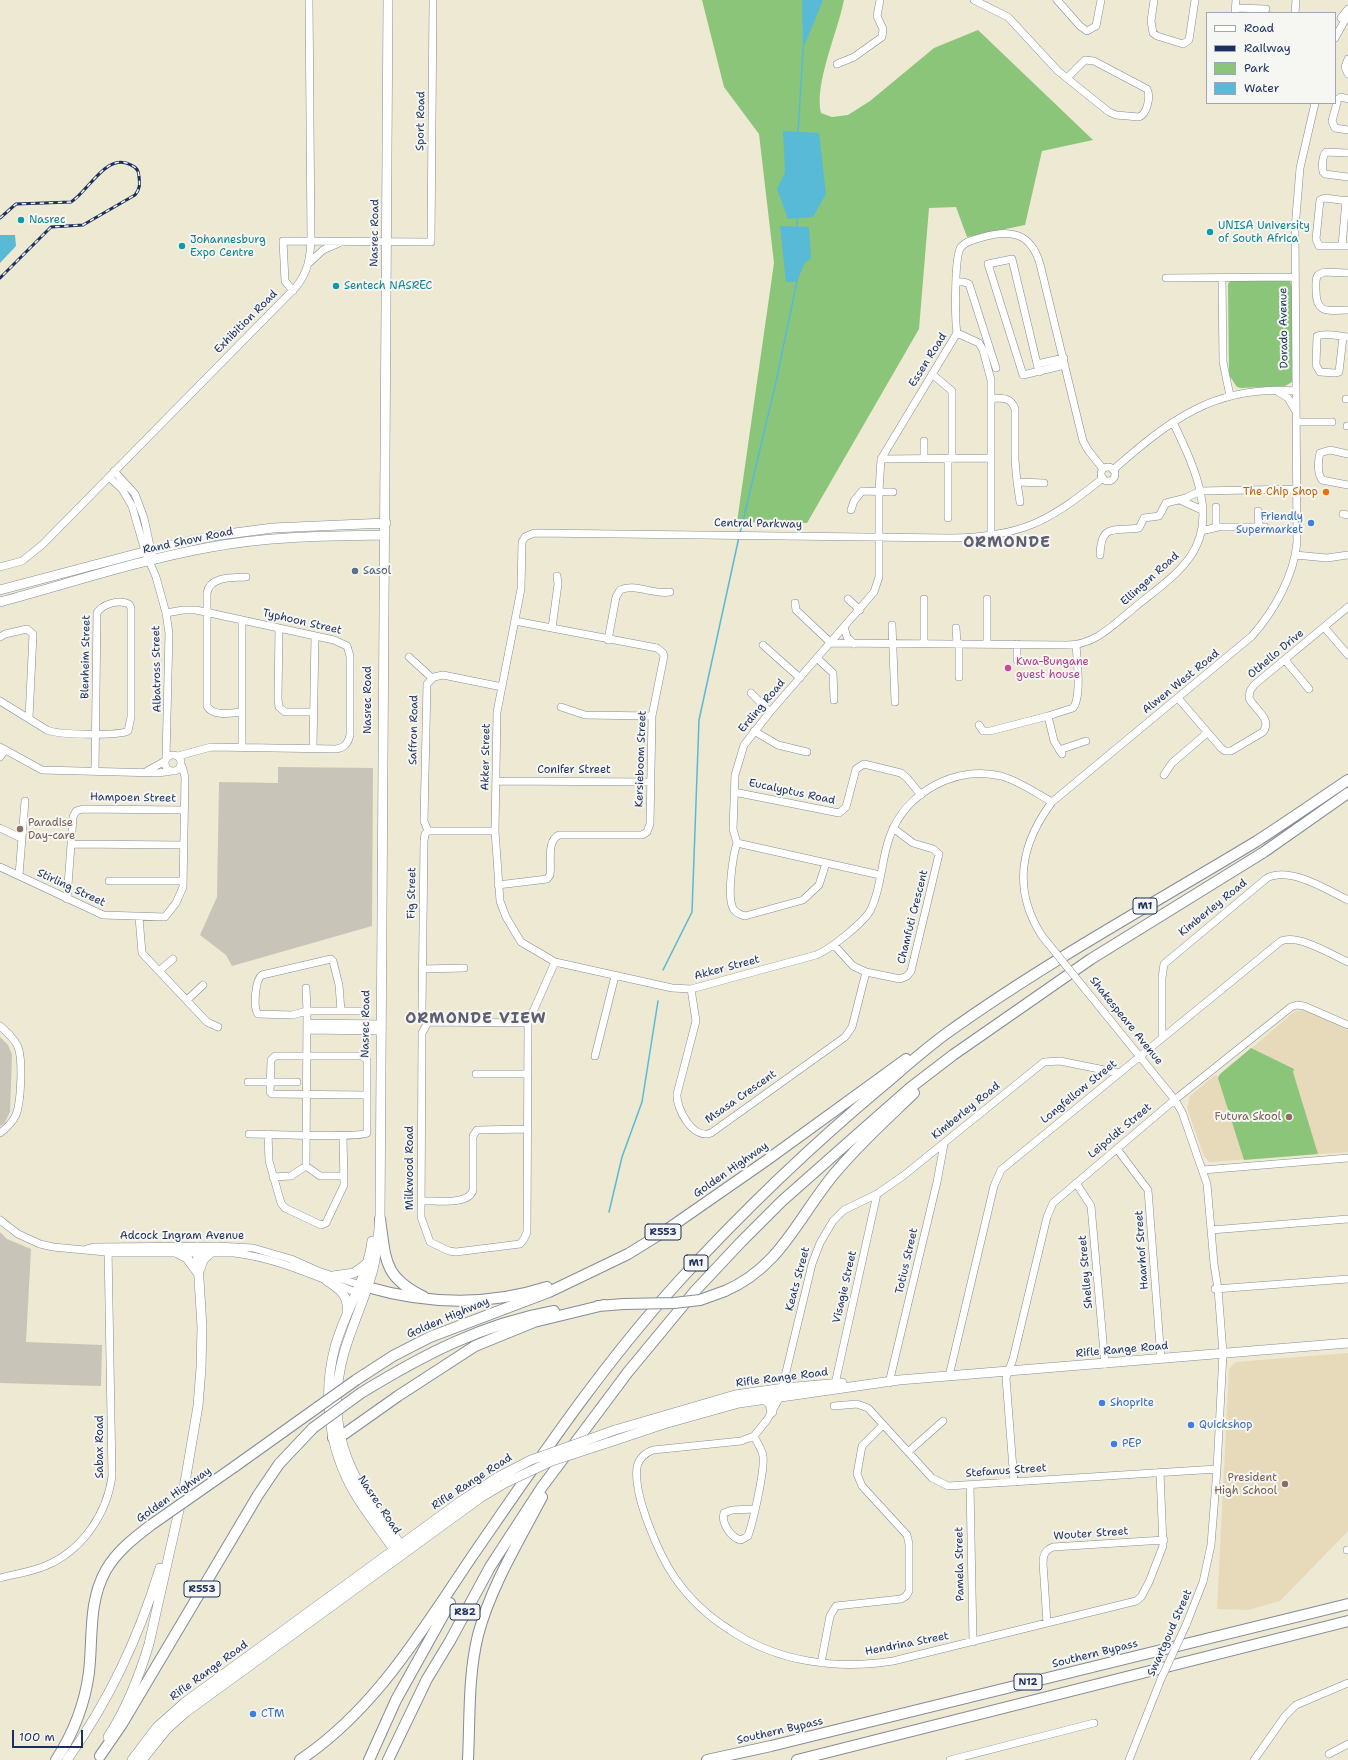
<!DOCTYPE html>
<html>
<head>
<meta charset="utf-8">
<style>
  body { margin:0 }
  #map { position:relative; width:1348px; height:1760px; overflow:hidden; background:#ede9d3; font-family:"Shantell Sans",sans-serif }
  canvas { display:block }
  .legend { position:absolute; left:1206px; top:12px; width:130px; height:92px; box-sizing:border-box; background:#f6f6f2; border:1px solid #9ea6b7; margin:0; padding:5px 7px; list-style:none; font-size:12px; color:#1b2f5e }
  .legend li { display:flex; align-items:center; gap:8px; height:20px }
  .legend b { width:20px; border:1px solid #9ea6b7 }
  .scale { position:absolute; left:12px; top:1730px; width:71px; height:18px; box-sizing:border-box; border:2px solid #1b2f5e; border-top:0; padding-left:5px; font-size:12px; line-height:14px; white-space:nowrap; color:#1b2f5e; -webkit-text-stroke:3px #f6f6f2; paint-order:stroke }
</style>
</head>
<body>
<div id="map">
<canvas width="1348" height="1760"></canvas>
<ul class="legend">
<li><b style="height:5px;background:#fff"></b>Road</li>
<li><b style="height:5px;background:#1b2f5e"></b>Railway</li>
<li><b style="height:11px;background:#8bc57a"></b>Park</li>
<li><b style="height:11px;background:#58bad7"></b>Water</li>
</ul>
<div class="scale">100 m</div>
</div>
<script>
const ctx = document.querySelector('canvas').getContext('2d');
ctx.lineJoin = 'round';
function fillPath(path, color) {
  ctx.fillStyle = color;
  ctx.fill(path, 'evenodd');
}
function trace(path, color, width, dash) {
  ctx.strokeStyle = color;
  ctx.lineWidth = width;
  ctx.lineCap = dash ? 'butt' : 'round';
  ctx.setLineDash(dash || []);
  ctx.stroke(path);
}
function write(font, color, halo, rows, align = 'center') {
  ctx.font = font + ' "Shantell Sans",sans-serif';
  ctx.lineWidth = 4;
  ctx.setLineDash([]);
  ctx.textBaseline = 'middle';
  ctx.strokeStyle = halo;
  ctx.fillStyle = color;
  for (const [text, x, y, turn = 0] of rows) {
    ctx.save();
    ctx.translate(x, y);
    ctx.rotate((+turn || 0) * Math.PI / 180);
    ctx.textAlign = isNaN(turn) ? turn : align;
    if (halo) ctx.strokeText(text, 0, 0);
    ctx.fillText(text, 0, 0);
    ctx.restore();
  }
}
const built = new Path2D(`
  M1305 1010 1348 1030V1152L1209 1162 1204 1156 1187 1108 1190 1096 1215 1075 1219 1076 1295 1011Z
  M1348 1353V1531L1280 1601 1248 1610 1217 1609 1229 1369 1236 1362Z`);
const industrial = new Path2D(`
  M278 767 373 768 372 926 232 966 226 955 200 935 217 897 219 782 278 783Z
  M0 1037 8 1045 12 1055 10 1112 4 1124 0 1126Z
  M0 1232 7 1239 31 1249 26 1342 102 1345 101 1386 0 1383Z`);
const green = new Path2D(`
  M702 0H844C838 31 814 84 821 113L832 117 848 115 870 101 934 48 978 30 1093 140 1042 151 1025 225 967 237 956 207 929 208 919 329 807 523 737 522 774 263 759 134 724 87Z
  M1288 279 1290 281 1292 288V382L1285 386 1241 388 1237 387 1229 375 1228 284 1231 280Z
  M1251 1048 1294 1069 1293 1072 1318 1154 1244 1160 1218 1078 1220 1074Z`);
const water = new Path2D(`
  M802 0H823L803 49Z
  M783 131 819 133 826 194 813 217 788 219 777 189 785 172Z
  M780 226 809 227 811 258 804 264 797 282H786Z
  M0 235H15L16 246 0 263Z`);
const stream = new Path2D(`
  M798 134 803 48
  M797 228V217
  M740 533 776 382 797 281
  M663 970 692 912 699 720 739 537
  M609 1212 622 1157 642 1102 658 1001`);
const minor = new Path2D(`
  M974 0 1008 17 1058 71 1109 112 1116 115 1139 117C1147 114 1151 97 1147 89L1094 61 1085 60 1067 78
  M1057 0 1080 26 1087 31 1096 26 1101 0
  M1154 0 1151 21 1153 33 1157 36 1183 44 1189 40 1195 0
  M1236 8 1266 9
  M1235 13 1236 0
  M1295 13 1296 0
  M1341 18 1348 9
  M1335 38 1348 15
  M1348 59 1345 67 1348 74
  M837 64 854 57 882 37 883 29 877 16 880 0
  M1348 99 1341 97 1338 99 1332 121 1335 128 1348 130
  M1348 153 1326 152C1322 156 1322 166 1323 172L1325 174 1348 177
  M1348 201 1325 198 1320 200 1316 239 1319 246H1348
  M1342 246 1346 200
  M309 263 323 250 339 243
  M1348 273 1324 272 1318 275C1315 279 1316 285 1316 290 1316 315 1328 310 1348 310
  M1166 278 1294 277
  M1222 278 1223 362 1230 396
  M957 282H964L969 284 996 368
  M293 291 285 281 283 241 431 242 433 0
  M957 333C955 321 954 256 961 247 966 241 975 239 983 237 1011 229 1031 233 1040 264L1083 441 1088 450 1103 469
  M957 333 979 343 983 350 991 380V536
  M1343 337 1339 372 1335 373 1320 372 1316 365 1317 336C1326 333 1339 336 1348 337
  M1037 364 1064 358
  M1039 372 1012 259 988 264 1023 375 1065 365
  M932 374 952 391V459
  M1277 391 1288 398 1295 410
  M991 398C1002 398 1011 397 1015 409V460L1017 482 1044 483
  M1346 399H1348
  M1296 422H1332
  M1347 426H1348
  M924 441V459
  M1348 454 1330 450 1320 453C1318 460 1317 473 1322 480L1348 485
  M881 459 990 458
  M948 459V518
  M1101 474a7 7 0 1 1 14 0a7 7 0 1 1-14 0Z
  M1113 470C1171 419 1215 385 1296 391
  M114 471 135 494 144 518 152 555
  M109 477 122 489 132 506 145 551 156 577 166 613 169 633 166 758
  M1017 482 1020 502
  M1180 500 1202 510
  M851 510 854 501 862 491 893 492
  M1258 511 1259 527
  M1343 514 1348 515
  M1216 527V507
  M1201 531 1218 527H1265
  M1100 555C1101 522 1115 532 1139 528L1144 518 1159 516 1166 503 1186 498 1200 491 1297 489
  M1295 555 1327 558 1348 555
  M0 567 22 561 42 545 296 287C308 272 310 259 311 240L309 0
  M848 599 860 610
  M987 599V644
  M795 603 796 610 831 643 1067 645C1095 645 1113 625 1134 608 1153 592 1176 577 1190 557 1220 515 1191 461 1173 422
  M166 613 183 610H196L334 640 347 646 350 656V735C348 743 345 748 336 749L211 747 178 756
  M892 625 895 702
  M844 627 847 637 854 644
  M1324 627 1348 655
  M279 628 278 699 279 707 285 712H313
  M552 628 558 584 557 576
  M956 628 957 643
  M0 637 5 634 27 629 33 634 29 718
  M608 640 616 597 620 590C634 583 654 595 670 592
  M924 643V599
  M959 643V677
  M763 645 800 678
  M409 657 432 678
  M818 659 833 673 834 700
  M1017 660V644
  M1285 660 1309 689
  M751 693 770 712
  M1178 698 1221 748 1225 751H1231L1263 732C1273 719 1254 709 1249 698L1250 691 1254 685 1348 607
  M0 701 47 730C57 735 119 736 128 731L131 717V608L129 604C120 599 102 604 97 613L95 771
  M561 707 585 715 652 716
  M241 712C231 713 213 717 207 706V593C210 576 232 578 246 577
  M1048 716 1054 741 1062 754
  M979 725 983 731H990L1048 716 1073 708C1082 697 1077 659 1076 645
  M754 731 778 745 807 752
  M0 747 42 770 158 773 172 771
  M242 748V620
  M313 748 315 636
  M1059 750 1086 741
  M165 763a8 8 0 1 1 16 0a8 8 0 1 1-16 0Z
  M0 757 5 750
  M147 771 165 761
  M1164 775 1172 763 1207 733
  M497 781 650 782
  M734 792 839 813 846 807 856 769 864 764 901 773 907 778 921 795
  M1052 802C1036 793 1019 781 1001 776 956 765 906 792 890 836 881 859 882 887 871 909 865 922 829 950 816 955L691 989 672 988 555 962 521 942 506 917 500 901 495 831 497 712 521 589 522 542 525 537 534 533 950 538C1022 537 1048 522 1103 478
  M0 828 21 838
  M428 831 424 821 427 684 434 677 443 675 502 687
  M428 831H495
  M737 843 733 829 735 775 744 745 770 712 874 592 879 577V491L881 459 957 333
  M737 843C733 855 726 899 734 910 737 913 741 915 745 916L803 900 819 885 826 863
  M737 843 880 875
  M71 844 183 845
  M0 867 103 915 165 917 176 903 183 887 185 777 182 766
  M19 875 25 801
  M109 881H183
  M498 885 547 879 550 875C552 863 546 841 559 835H642L647 832 650 824 652 716 664 656 663 653 657 648 515 621
  M67 899 73 817 76 811 83 809 183 810
  M139 917 142 953 207 1022 218 1027
  M1042 936C1012 889 1020 845 1052 802L1252 636C1274 611 1294 576 1297 542L1295 229 1300 168 1315 103
  M834 945 853 966 866 972 900 979 907 976 911 971 939 854 933 849 913 843 893 828
  M423 969 464 968
  M159 971 173 959
  M691 989 696 1021 677 1094C676 1109 693 1140 711 1133L845 1037 852 1027 866 972
  M1085 989 1175 1100 1182 1112 1207 1184 1214 1264 1218 1289 1223 1353 1217 1469 1211 1545 1203 1582 1186 1625
  M187 1000 203 985
  M341 1011 339 985 333 961 331 959 262 975C255 980 253 1008 258 1014L292 1015 307 1011H363
  M428 1022 422 1033 421 1217 430 1242 449 1251 456 1252 520 1244 524 1239 527 1232 528 1023 555 962
  M428 1022 422 1011 424 841 425 834 428 831
  M428 1022 528 1023
  M307 1023 382 1024
  M0 1026C7 1032 14 1038 18 1047 23 1060 21 1102 16 1115 12 1123 7 1128 0 1133
  M307 1030 382 1031
  M1162 1038V978L1164 964 1267 878C1290 866 1327 890 1348 900
  M595 1056 615 976
  M1119 1073 1060 1061 1044 1062 903 1176 877 1194 844 1210 833 1221 820 1243 812 1264 780 1397 767 1420 754 1436 741 1441 653 1450C645 1453 639 1458 637 1467 633 1495 659 1555 675 1578 689 1598 709 1617 730 1630 777 1662 837 1670 893 1661L1136 1601 1141 1597 1149 1582 1163 1546 1160 1472
  M476 1074H528
  M248 1082H297
  M249 1134C266 1134 359 1138 367 1133V1060L362 1056H275L271 1060 270 1092 272 1094 367 1095
  M268 1134 269 1161 281 1203 285 1208 321 1225 326 1223 344 1185 343 1136
  M1117 1149 1148 1190 1161 1359
  M306 1166 307 1011 306 988
  M306 1166 320 1176H344
  M1203 1170 1348 1158
  M273 1177 291 1176 306 1166
  M1076 1183 1091 1206 1105 1364
  M421 1201C434 1200 469 1206 473 1190V1136L477 1130 528 1129
  M0 1220 18 1234 40 1244 53 1247 116 1253H234C278 1258 319 1278 361 1294
  M1211 1230 1348 1219
  M87 1249 95 1247 218 1246 253 1248 291 1259 318 1271 363 1286
  M1215 1289 1348 1279
  M949 1376 994 1186 1001 1170 1281 941C1299 934 1330 954 1348 962
  M889 1383 937 1182 944 1144
  M835 1384 877 1194
  M834 1406 857 1404 868 1408 932 1478 948 1486 1217 1469
  M754 1436C757 1443 762 1449 763 1456 765 1470 753 1522 748 1536L741 1540C731 1538 721 1523 724 1513L732 1510 755 1509
  M908 1452 943 1421
  M1014 1482 1006 1378 1013 1359 1047 1217 1053 1203 1172 1102 1291 1007 1297 1005 1304 1006 1348 1025
  M970 1485 973 1642
  M1347 1550H1348
  M0 1578C15 1574 31 1572 45 1566 82 1551 107 1514 112 1476L108 1247
  M1047 1623 1043 1563C1043 1555 1045 1550 1053 1547L1164 1540
  M821 1663 830 1616 836 1606 901 1599 906 1596 909 1591V1544L907 1535 862 1486 857 1474 862 1446 883 1425
  M1329 1754 1348 1744
  M950 1760 1094 1723
  M1129 1760 1161 1679
  M1254 1760 1285 1716 1296 1705 1348 1683`);
const major = new Path2D(`
  M388 0 380 1219C378 1237 377 1256 372 1273 364 1300 352 1326 344 1353 320 1438 358 1488 406 1552
  M0 590 151 550 212 536 273 528 386 523
  M0 602C70 583 139 560 211 547 269 536 327 536 385 535
  M372 1241C367 1279 345 1311 335 1347 322 1395 329 1449 354 1492 367 1515 385 1535 399 1557
  M176 1252 187 1258 198 1273
  M200 1269 203 1260 210 1253
  M333 1276 354 1273 366 1264
  M327 1281C340 1289 349 1296 347 1312
  M764 1399 770 1404 772 1412
  M615 1430 735 1395 784 1388 842 1383
  M607 1443 664 1424 739 1403 899 1380 1348 1343
  M108 1737C127 1708 139 1677 149 1644L184 1488 198 1406 201 1368 202 1327 197 1247
  M67 1760C110 1699 138 1639 160 1568
  M132 1760 157 1727 184 1703 461 1501 498 1477
  M142 1760 167 1729 186 1712 480 1498 505 1483`);
const highway = new Path2D(`
  M380 1219C386 1260 383 1277 424 1297
  M367 1287C426 1304 488 1306 547 1287
  M725 1291C781 1267 798 1217 835 1173 859 1144 887 1119 914 1093
  M598 1306 624 1304
  M356 1380 393 1356 430 1337 549 1292 628 1254 662 1233 767 1160 906 1059
  M361 1393C423 1355 482 1324 554 1311
  M333 1438 340 1437 398 1396 475 1346 534 1322 604 1305
  M234 1467 318 1407
  M100 1756 122 1724 258 1495 279 1464 313 1428
  M56 1760C73 1734 85 1703 89 1672 93 1637 88 1602 106 1570 117 1551 134 1538 151 1525
  M300 1760C376 1709 423 1629 473 1555 538 1461 602 1365 679 1281 743 1211 812 1145 885 1084 905 1067 925 1049 947 1033 1046 962 1153 904 1257 841 1288 821 1318 800 1348 780
  M369 1760 396 1700 450 1603
  M388 1760 427 1679 450 1641 490 1567 542 1487 628 1372 695 1291 741 1242 782 1201 868 1125 910 1088 953 1055 1091 959 1264 852 1348 793
  M468 1760C470 1718 468 1676 478 1635 491 1586 519 1541 542 1497
  M707 1760 771 1746 1348 1604
  M797 1760 1348 1621`);
const rail = new Path2D(`
  M0 218 16 204 71 202C88 192 107 151 131 165 136 167 139 171 139 177 140 184 140 189 135 195L83 225 51 227 0 278`);
const minorBridge = new Path2D(`
  M1042 936 1085 989
  M1161 1679 1186 1625`);
const majorBridge = new Path2D(`
  M498 1477 531 1460 615 1430
  M505 1483 552 1461 607 1443`);
const highwayBridge = new Path2D(`
  M624 1304 674 1303 700 1300 725 1291
  M318 1407 356 1380
  M313 1428 361 1393
  M151 1525 234 1467`);
const markers = [
  [21,220,4,"#0f9aa8"],
  [1210,232,4,"#0f9aa8"],
  [182,246,4,"#0f9aa8"],
  [336,286,4,"#0f9aa8"],
  [1326,492,4,"#e8710a"],
  [1311,523,4,"#3f7fe0"],
  [355,571,4,"#5c6f8a"],
  [1008,668,4,"#d1479c"],
  [20,829,4,"#8d6e63"],
  [1289,1117,4,"#8d6e63"],
  [1102,1403,4,"#3f7fe0"],
  [1191,1425,4,"#3f7fe0"],
  [1114,1444,4,"#3f7fe0"],
  [1285,1484,4,"#8d6e63"],
  [253,1714,4,"#3f7fe0"]
];
const shields = [
  [1145,906,24],
  [663,1232,36],
  [696,1263,24],
  [202,1589,36],
  [465,1612,30],
  [1028,1682,28]
];
const shieldNames = [
  ["M1",1145,906],
  ["R553",663,1232],
  ["M1",696,1263],
  ["R553",202,1589],
  ["R82",465,1612],
  ["N12",1028,1682]
];
const streetNames = [
  ["Sport Road",421,121,-89],
  ["Nasrec Road",375,233,-89],
  ["Exhibition Road",246,322,-45],
  ["Dorado Avenue",1284,328,-91],
  ["Essen Road",928,360,-58],
  ["Central Parkway",758,524,1],
  ["Rand Show Road",188,541,-12],
  ["Ellingen Road",1150,579,-42],
  ["Typhoon Street",302,622,13],
  ["Othello Drive",1276,654,-40],
  ["Blenheim Street",86,657,-89],
  ["Albatross Street",157,669,-91],
  ["Alwen West Road",1181,682,-39],
  ["Nasrec Road",368,700,-90],
  ["Erding Road",762,706,-50],
  ["Saffron Road",414,730,-89],
  ["Akker Street",486,757,-89],
  ["Kersieboom Street",641,759,-88],
  ["Conifer Street",574,770],
  ["Eucalyptus Road",792,792,12],
  ["Hampoen Street",133,798,1],
  ["Stirling Street",71,888,25],
  ["Fig Street",412,893,-89],
  ["Kimberley Road",1213,908,-39],
  ["Chamfuti Crescent",913,917,-76],
  ["Akker Street",727,968,-15],
  ["Shakespeare Avenue",1126,1021,51],
  ["Nasrec Road",366,1024,-89],
  ["Longfellow Street",1079,1092,-39],
  ["Msasa Crescent",741,1097,-35],
  ["Kimberley Road",966,1111,-39],
  ["Leipoldt Street",1120,1131,-40],
  ["Milkwood Road",410,1168,-90],
  ["Golden Highway",731,1170,-35],
  ["Adcock Ingram Avenue",182,1236],
  ["Haarhof Street",1142,1250,-94],
  ["Totius Street",907,1261,-77],
  ["Shelley Street",1086,1272,-95],
  ["Keats Street",798,1279,-75],
  ["Visagie Street",845,1287,-77],
  ["Golden Highway",448,1318,-23],
  ["Rifle Range Road",1122,1350,-5],
  ["Rifle Range Road",782,1378,-7],
  ["Sabax Road",100,1447,-90],
  ["Stefanus Street",1006,1471,-4],
  ["Rifle Range Road",472,1482,-33],
  ["Golden Highway",174,1495,-35],
  ["Nasrec Road",379,1505,56],
  ["Wouter Street",1091,1534,-4],
  ["Pamela Street",960,1564,-91],
  ["Swartgoud Street",1170,1633,-66],
  ["Hendrina Street",907,1644,-11],
  ["Southern Bypass",1095,1654,-14],
  ["Rifle Range Road",209,1671,-36],
  ["Southern Bypass",780,1731,-13]
];
const cultureNames = [
  ["Nasrec",29,220],
  ["UNISA University",1218,226],
  ["of South Africa",1218,239],
  ["Johannesburg",190,240],
  ["Expo Centre",190,253],
  ["Sentech NASREC",344,286]
];
const foodNames = [
  ["The Chip Shop",1318,492]
];
const shopNames = [
  ["Friendly",1303,517,"right"],
  ["Supermarket",1303,530,"right"],
  ["Shoprite",1110,1403],
  ["Quickshop",1199,1425],
  ["PEP",1122,1444],
  ["CTM",261,1714]
];
const serviceNames = [
  ["Sasol",363,571]
];
const hotelNames = [
  ["Kwa-Bungane",1016,662],
  ["guest house",1016,675]
];
const educationNames = [
  ["Paradise",28,823,"left"],
  ["Day-care",28,836,"left"],
  ["Futura Skool",1281,1117],
  ["President",1277,1478],
  ["High School",1277,1491]
];
const districtNames = [
  ["ORMONDE",1007,543],
  ["ORMONDE VIEW",476,1019]
];
fillPath(built, '#e7daba');
fillPath(industrial, '#c8c4b8');
fillPath(green, '#8bc57a');
fillPath(water, '#58bad7');
trace(stream, '#58bad7', 1.5);
trace(minor, '#848c98', 8);
trace(major, '#848c98', 10);
trace(highway, '#848c98', 12);
trace(minor, '#fff', 7);
trace(major, '#fff', 9);
trace(highway, '#fff', 10);
trace(rail, '#1b2f5e', 3);
trace(rail, '#f6f6f2', 1.5, [4.5]);
trace(minorBridge, '#848c98', 8, []);
trace(majorBridge, '#848c98', 10, []);
trace(highwayBridge, '#848c98', 12, []);
trace(minorBridge, '#fff', 7);
trace(majorBridge, '#fff', 9);
trace(highwayBridge, '#fff', 10);
for (const [x, y, r, color] of markers) {
  const dot = new Path2D();
  dot.arc(x, y, r, 0, 2 * Math.PI);
  ctx.fillStyle = color;
  ctx.fill(dot);
  trace(dot, '#f6f6f2', 1.5);
}
for (const [x, y, w] of shields) {
  const box = new Path2D();
  box.roundRect(x - w / 2, y - 8, w, 16, 3);
  ctx.fillStyle = '#f6f6f2';
  ctx.fill(box);
  trace(box, '#1b2f5e', 1);
}
write('bold 10px', '#1b2f5e', null, shieldNames);
write('11px', '#1b2f5e', '#f6f6f2', streetNames);
write('11px', '#0d838f', '#f6f6f2', cultureNames, 'left');
write('11px', '#c56008', '#f6f6f2', foodNames, 'right');
write('11px', '#366cbe', '#f6f6f2', shopNames, 'left');
write('11px', '#4e5e75', '#f6f6f2', serviceNames, 'left');
write('11px', '#b23c85', '#f6f6f2', hotelNames, 'left');
write('11px', '#785e54', '#f6f6f2', educationNames, 'right');
ctx.letterSpacing = '1px';
write('bold 15px', '#5f5f72', '#f6f6f2', districtNames);
ctx.letterSpacing = '0px';
</script>
</body>
</html>
